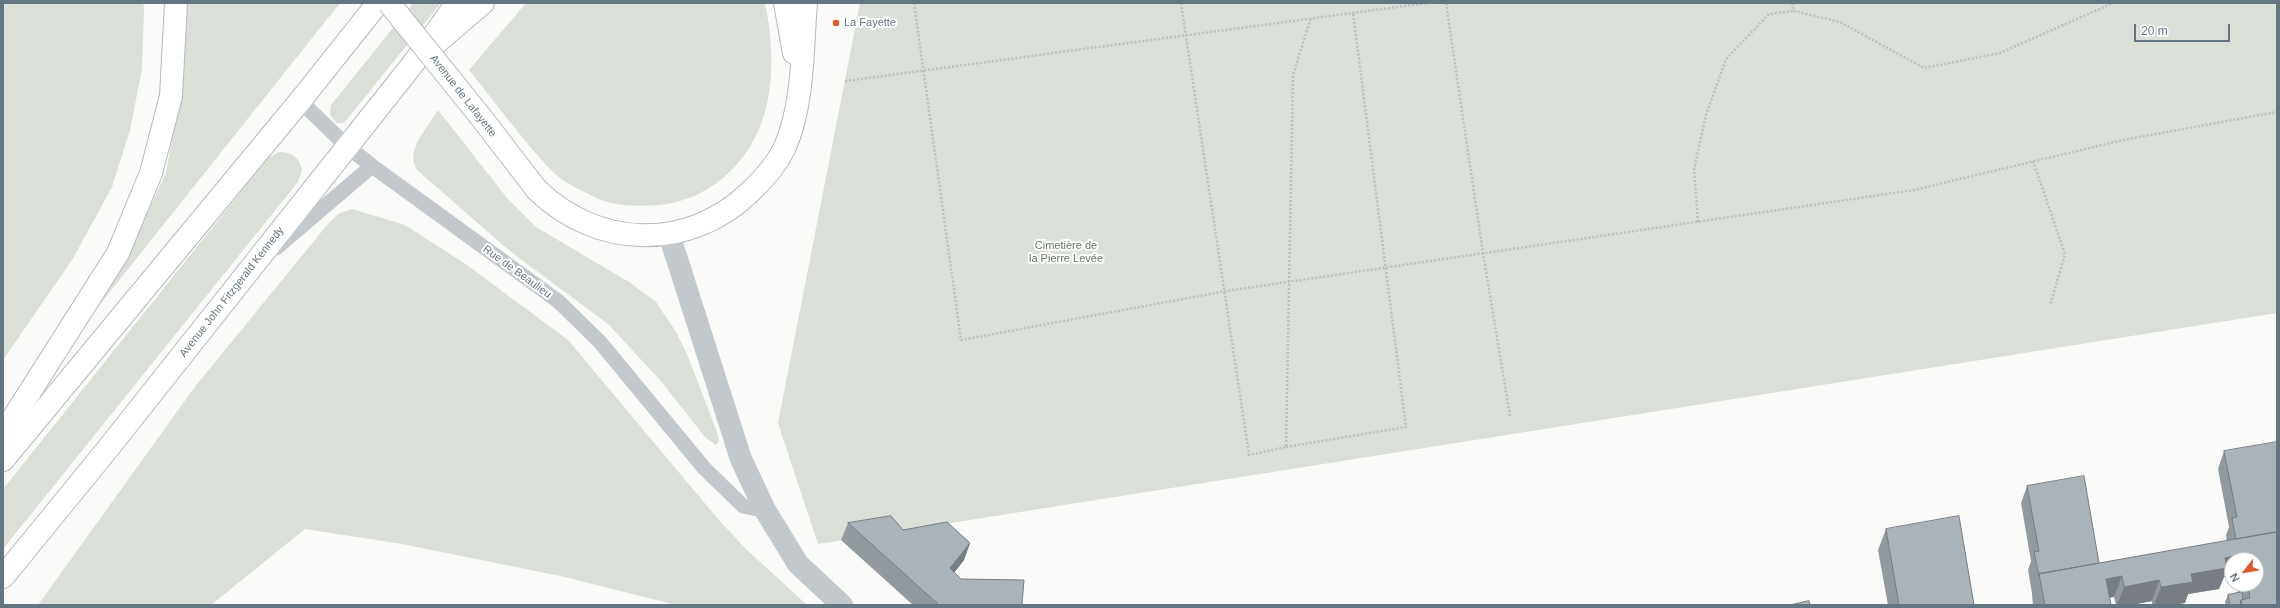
<!DOCTYPE html>
<html>
<head>
<meta charset="utf-8">
<style>
  body { margin:0 }
  #map { position:relative; width:2280px; height:608px; overflow:hidden; background:#fafaf8; font-family:Arial,sans-serif }
  canvas { display:block }
  .frame { position:absolute; inset:0; border:4px solid #657683; pointer-events:none }
  .north { position:absolute; left:2224px; top:552px; width:40px; height:40px; box-sizing:border-box; background:#fff; border:1px solid #c1c8cd; border-radius:50%; rotate:239deg; font-size:11px; font-weight:700; line-height:16px; text-align:center; color:#657683 }
  .north::after { content:''; display:block; margin:auto; width:14px; height:18px; background:#e4572e; clip-path:polygon(50% 0,100% 100%,50% 72%,0 100%) }
  .scale { position:absolute; left:2134px; top:24px; width:96px; height:18px; box-sizing:border-box; border:2px solid #657683; border-top:0; padding-left:5px; font-size:12px; line-height:14px; white-space:nowrap; color:#657683; -webkit-text-stroke:3px #fff; paint-order:stroke }
</style>
</head>
<body>
<div id="map">
<canvas width="2280" height="608"></canvas>
<div class="frame"></div>
<div class="north">N</div>
<div class="scale">20 m</div>
</div>
<script>
const ctx = document.querySelector('canvas').getContext('2d');
ctx.lineJoin = 'round';
function fillPath(path, color) {
  ctx.fillStyle = color;
  ctx.fill(path, 'evenodd');
}
function trace(path, color, width, dash) {
  ctx.strokeStyle = color;
  ctx.lineWidth = width;
  ctx.lineCap = dash ? 'butt' : 'round';
  ctx.setLineDash(dash || []);
  ctx.stroke(path);
}
function write(font, color, halo, rows, align = 'center') {
  ctx.font = font + ' Arial,sans-serif';
  ctx.lineWidth = 4;
  ctx.setLineDash([]);
  ctx.textBaseline = 'middle';
  ctx.strokeStyle = halo;
  ctx.fillStyle = color;
  for (const [text, x, y, turn = 0] of rows) {
    ctx.save();
    ctx.translate(x, y);
    ctx.rotate((+turn || 0) * Math.PI / 180);
    ctx.textAlign = isNaN(turn) ? turn : align;
    if (halo) ctx.strokeText(text, 0, 0);
    ctx.fillText(text, 0, 0);
    ctx.restore();
  }
}
const green = new Path2D(`
  M3 3H143L144 8 142 69 130 130 112 187 72 260 3 360Z
  M183 3H340L97 308 94 305 129 251 166 173 179 99 185 42Z
  M413 3H441L344 123H337L330 115 331 105Z
  M526 3H765C778 66 775 135 722 179 703 194 682 203 658 205 639 206 617 207 599 199 584 192 566 184 554 173 525 144 496 103 469 70Z
  M860 3H2277V313L818 544 778 423Z
  M438 110 507 198 536 227 629 282 656 302 676 332 687 354 717 432 719 441 716 445 705 437 660 380 608 324 511 252 418 171C403 153 428 127 438 110Z
  M279 152C292 152 299 157 302 170L298 182 3 549V489L268 158Z
  M352 209 405 225 467 265 568 340 718 519 746 549 807 605H676L565 577 402 544 305 529 211 605H38L194 388 327 225 338 214Z`);
const path = new Path2D(`
  M914 3 961 340 1226 291 1914 190 2123 140 2277 112
  M1181 3 1249 455 1286 447 1293 75 1311 18
  M1446 3 1483 253 1510 416
  M1792 3 1794 11 1840 22 1924 68 2000 53 2113 3
  M845 81 1427 3
  M2033 161 2065 254 2050 306
  M1698 222 1694 169 1706 115 1726 59 1769 14 1794 11
  M1286 447 1406 427 1353 13`);
const lane = new Path2D(`
  M300 101 348 147 372 166
  M276 248 372 166 558 301 600 342 704 468 743 506 765 510`);
const street = new Path2D(`
  M669 234 741 459 765 510 798 564 842 605`);
const secondary = new Path2D(`
  M785 3 794 53
  M428 50 483 3
  M480 116 537 190C598 249 689 251 750 192 764 179 777 164 785 147 804 103 802 50 806 3
  M3 434 118 253 151 173 171 96 176 3`);
const primary = new Path2D(`
  M3 460 300 101 378 3
  M3 577 106 451 416 60 457 3`);
const secondaryBridge = new Path2D(`
  M389 3 480 116`);
const wall = new Path2D(`
  M2224 451 2277 605H2226L2225 602 2228 595 2238 593 2237 584H2256V560H2232L2224 577 2219 589 2188 594 2185 603 2171 605H2152V601L2131 605H2116L2114 597H2110L2111 605H2033L2032 595V593L2028 570 2031 561 2021 503 2027 486 2099 563 2227 541 2226 535 2229 527 2218 469Z
  M848 523 903 530 970 543 964 560 954 572 961 579 1022 605H913L841 540Z
  M1886 529 1974 605H1888L1878 550Z`);
const shadedWall = new Path2D(`
  M970 543 964 560 944 586 950 568Z
  M2243 554 2241 560H2232V576L2224 577 2219 589 2188 594 2185 603 2171 605H2154L2161 587 2191 574 2225 558Z
  M2122 576 2114 597 2099 600 2106 579Z
  M2159 580 2152 601 2131 605H2117L2124 587Z`);
const building = new Path2D(`
  M2277 442V532L2236 539 2232 518 2237 517 2224 451Z
  M2084 476 2099 563 2039 574V576L2034 552 2039 551 2027 486Z
  M891 516 903 530 947 522 970 543 950 568 961 579 1024 580 1022 605H939L848 523Z
  M1959 516 1974 605H1899L1886 529Z
  M2277 532V605H2242L2241 600 2250 598 2248 584H2256V560H2244L2243 554 2225 558 2227 568 2191 574 2193 582 2161 587 2159 580 2124 587 2122 576 2106 579 2111 605H2045L2039 574Z
  M2242 592 2243 600H2241L2240 605H2230L2228 595Z
  M1809 601 1810 605H1790Z`);
const markers = [
  [836,23,4,"#e4572e"]
];
const poiNames = [
  ["La Fayette",844,23]
];
const streetNames = [
  ["Avenue de Lafayette",463,96,52],
  ["Rue de Beaulieu",517,272,36],
  ["Avenue John Fitzgerald Kennedy",232,292,-52]
];
const parkNames = [
  ["Cimetière de",1066,246],
  ["la Pierre Levée",1066,259]
];
fillPath(green, '#dadfd7');
trace(secondary, '#b3babf', 24);
trace(primary, '#b5babe', 24);
trace(path, '#bbbfc2', 2.5, [2, 2]);
trace(lane, '#c3c8cc', 15);
trace(street, '#c3c8cc', 22);
trace(secondary, '#fff', 22);
trace(primary, '#fff', 22);
trace(secondaryBridge, '#b3babf', 24, []);
trace(secondaryBridge, '#fff', 22);
fillPath(wall, '#929a9f');
fillPath(shadedWall, '#777d82');
fillPath(building, '#aab3b9');
trace(building, '#777d82', 1);
for (const [x, y, r, color] of markers) {
  const dot = new Path2D();
  dot.arc(x, y, r, 0, 2 * Math.PI);
  ctx.fillStyle = color;
  ctx.fill(dot);
  trace(dot, '#fff', 1.5);
}
write('11px', '#657683', '#fff', poiNames, 'left');
write('11px', '#657683', '#fff', streetNames);
write('11px', '#687a64', '#fff', parkNames);
</script>
</body>
</html>
